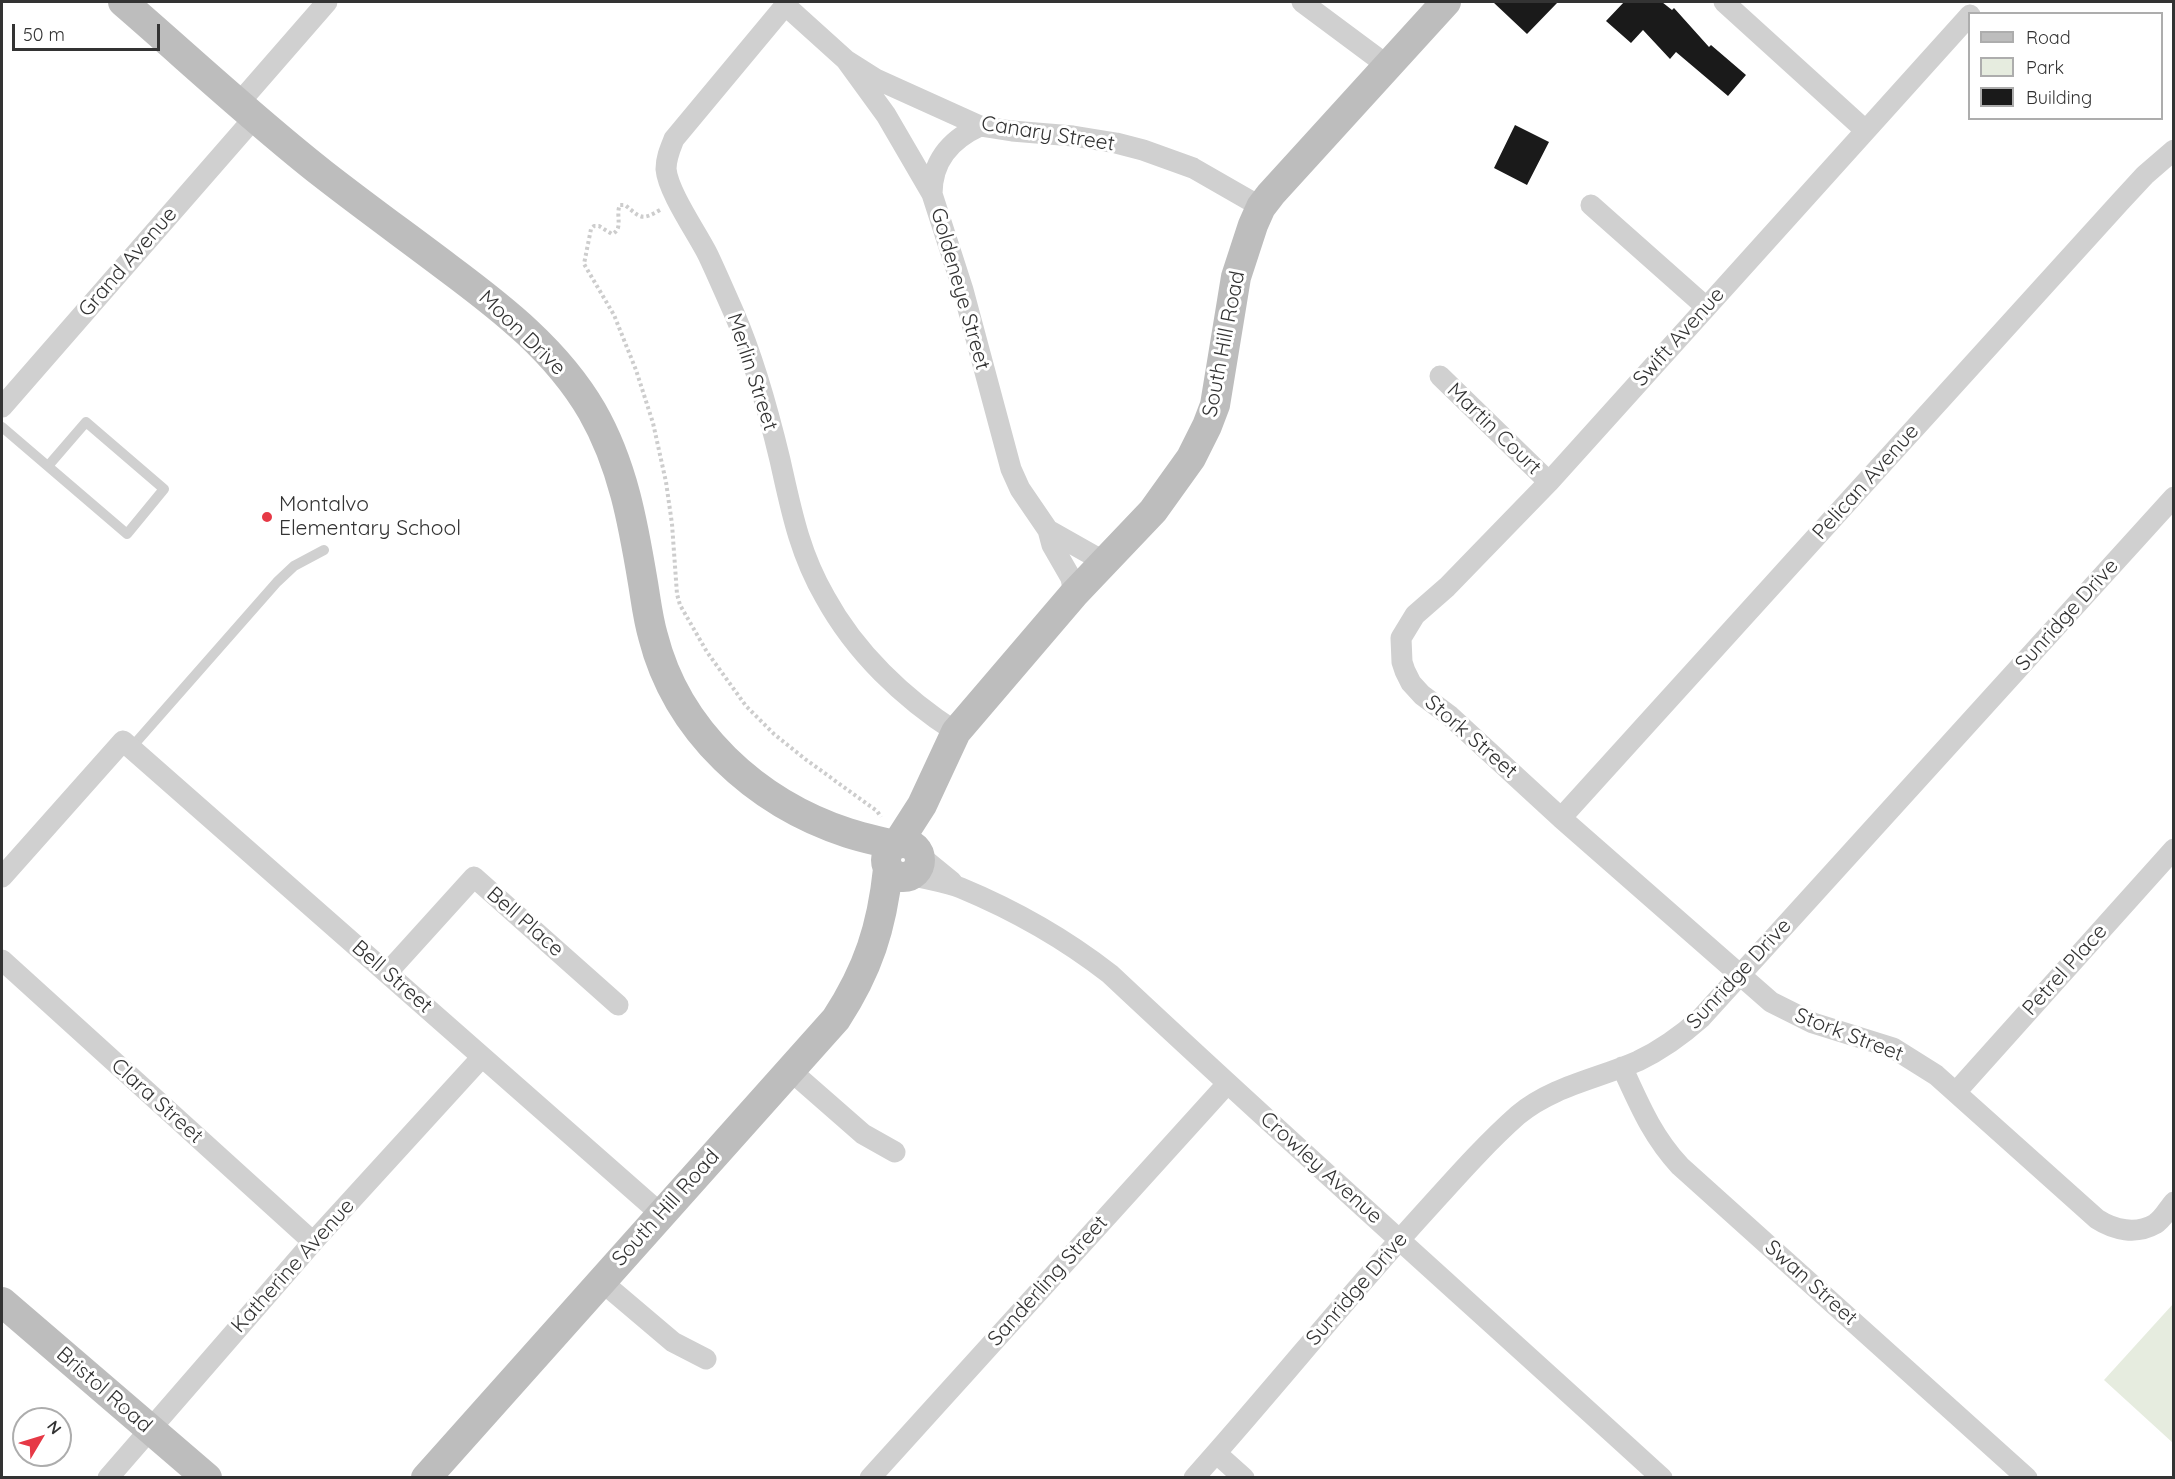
<!DOCTYPE html>
<html>
<head>
<meta charset="utf-8">
<style>
  body { margin:0 }
  #map { position:relative; width:2175px; height:1479px; overflow:hidden; background:#fff; font-family:Quicksand,sans-serif }
  canvas { display:block }
  .frame { position:absolute; inset:0; border:3px solid #333; pointer-events:none }
  .legend { position:absolute; left:1968px; top:12px; width:195px; height:108px; box-sizing:border-box; background:#fff; border:2px solid #adadad; margin:0; padding:8px 10px; list-style:none; font-size:18px; color:#333 }
  .legend li { display:flex; align-items:center; gap:12px; height:30px }
  .legend b { width:30px; border:2px solid #adadad }
  .north { position:absolute; left:12px; top:1407px; width:60px; height:60px; box-sizing:border-box; background:#fff; border:2px solid #adadad; border-radius:50%; rotate:52deg; font-size:16px; font-weight:700; line-height:24px; text-align:center; color:#333 }
  .north::after { content:''; display:block; margin:auto; width:21px; height:27px; background:#e63946; clip-path:polygon(50% 0,100% 100%,50% 72%,0 100%) }
  .scale { position:absolute; left:12px; top:24px; width:148px; height:27px; box-sizing:border-box; border:3px solid #333; border-top:0; padding-left:8px; font-size:18px; line-height:21px; white-space:nowrap; color:#333; -webkit-text-stroke:4px #fff; paint-order:stroke }
</style>
</head>
<body>
<div id="map">
<canvas width="2175" height="1479"></canvas>
<div class="frame"></div>
<ul class="legend">
<li><b style="height:8px;background:#bdbdbd"></b>Road</li>
<li><b style="height:16px;background:#e6ecdf"></b>Park</li>
<li><b style="height:16px;background:#1a1a1a"></b>Building</li>
</ul>
<div class="north">N</div>
<div class="scale">50 m</div>
</div>
<script>
const ctx = document.querySelector('canvas').getContext('2d');
ctx.lineJoin = 'round';
function fillPath(path, color) {
  ctx.fillStyle = color;
  ctx.fill(path, 'evenodd');
}
function trace(path, color, width, dash) {
  ctx.strokeStyle = color;
  ctx.lineWidth = width;
  ctx.lineCap = dash ? 'butt' : 'round';
  ctx.setLineDash(dash || []);
  ctx.stroke(path);
}
function write(font, color, halo, rows, align = 'center') {
  ctx.font = font + ' Quicksand,sans-serif';
  ctx.lineWidth = 6;
  ctx.setLineDash([]);
  ctx.textBaseline = 'middle';
  ctx.strokeStyle = halo;
  ctx.fillStyle = color;
  for (const [text, x, y, turn = 0] of rows) {
    ctx.save();
    ctx.translate(x, y);
    ctx.rotate((+turn || 0) * Math.PI / 180);
    ctx.textAlign = isNaN(turn) ? turn : align;
    if (halo) ctx.strokeText(text, 0, 0);
    ctx.fillText(text, 0, 0);
    ctx.restore();
  }
}
const green = new Path2D(`
  M2173 1304V1443L2104 1380Z`);
const building = new Path2D(`
  M1493 2H1558L1527 34Z
  M1624 2H1662L1672 10 1674 8 1709 47 1711 45 1746 75 1728 96 1676 52 1670 59 1643 30 1631 43 1606 21Z
  M1515 125 1549 142 1527 185 1494 168Z`);
const path = new Path2D(`
  M660 210C641 221 641 218 625 205H620C615 215 624 229 612 234L599 226H594L591 229 584 264 614 315 636 370 653 423 666 482 672 524 677 594 680 605 707 652 746 706 774 734 805 759 877 811 881 817`);
const lane = new Path2D(`
  M2 427 127 534 164 489 86 422 48 466
  M131 748 277 582 294 566 324 550`);
const street = new Path2D(`
  M788 2 674 139C670 149 666 158 666 169 668 192 697 233 708 255 717 274 725 293 734 313 754 359 768 410 780 460 791 509 799 552 825 597 855 652 903 698 956 732
  M1302 2 1388 66
  M1724 2 1865 130
  M785 5 846 60 876 79 980 126 1012 131 1073 136 1116 143 1143 150 1193 168 1261 207
  M1970 15 1549 482 1447 587 1415 615 1401 638 1402 662 1405 671 1411 683 1422 695 1450 716 1561 818 1771 1002 1813 1023 1893 1048 1936 1075 2097 1219C2114 1230 2136 1235 2155 1224 2163 1219 2168 1209 2174 1202
  M846 60 886 115 932 194 963 290 1011 469 1020 489 1048 530 1052 545 1071 578 1074 594
  M239 103 327 2
  M932 194C932 161 950 140 980 126
  M1591 205 1706 307
  M1440 376 1549 482
  M2 407 255 117
  M1048 530 1094 556 1107 559
  M1561 818 2120 202 2145 175 2174 150
  M919 855 952 882
  M911 875C928 880 946 882 961 888 1014 910 1065 939 1110 974 1292 1145 1478 1310 1662 1478
  M2 877 123 741 661 1214
  M2 960 313 1242
  M387 973 474 877 618 1005
  M1622 1067C1639 1104 1652 1136 1680 1166L2027 1478
  M791 1071 863 1134 895 1152
  M1956 1092 2174 849
  M601 1281 673 1342 706 1359
  M1216 1453 1244 1478
  M108 1478 313 1242 482 1057
  M870 1478 1227 1084
  M1194 1478C1271 1392 1343 1302 1421 1216 1452 1182 1483 1146 1518 1115 1553 1086 1597 1079 1638 1061 1661 1050 1682 1035 1701 1018L2174 497`);
const secondary = new Path2D(`
  M123 2C189 59 254 120 323 174 364 206 407 237 448 268 503 309 557 351 592 411 623 465 633 523 643 583 646 601 648 619 653 636 677 731 756 803 848 833 863 838 879 841 894 845
  M886 860a17 17 0 1 1 34 0a17 17 0 1 1-34 0Z
  M897 844 922 805 956 732 1074 594 1153 511 1191 458 1207 426 1215 405 1236 277 1253 225 1261 207 1271 194 1446 2
  M2 1302 207 1478
  M426 1478 836 1019C868 970 882 927 888 869`);
const markers = [
  [267,517,6,"#e63946"]
];
const streetNames = [
  ["Canary Street",1048,134,9],
  ["Grand Avenue",128,262,-49],
  ["Goldeneye Street",960,289,74],
  ["Moon Drive",522,333,44],
  ["Swift Avenue",1679,337,-48],
  ["South Hill Road",1224,344,-79],
  ["Merlin Street",752,372,72],
  ["Martin Court",1494,429,44],
  ["Pelican Avenue",1866,482,-48],
  ["Sunridge Drive",2067,615,-48],
  ["Stork Street",1471,737,41],
  ["Bell Place",525,922,41],
  ["Petrel Place",2065,970,-48],
  ["Sunridge Drive",1739,974,-47],
  ["Bell Street",392,977,41],
  ["Stork Street",1849,1035,21],
  ["Clara Street",157,1101,42],
  ["Crowley Avenue",1321,1168,42],
  ["South Hill Road",666,1208,-48],
  ["Katherine Avenue",293,1266,-48],
  ["Sanderling Street",1048,1281,-48],
  ["Swan Street",1811,1283,42],
  ["Sunridge Drive",1357,1289,-49],
  ["Bristol Road",104,1390,41]
];
const poiNames = [
  ["Montalvo",279,505],
  ["Elementary School",279,529]
];
fillPath(green, '#e6ecdf');
fillPath(building, '#1a1a1a');
trace(path, '#cdcdcd', 4, [3, 3]);
trace(lane, '#d0d0d0', 10);
trace(street, '#d0d0d0', 21);
trace(secondary, '#bdbdbd', 30);
for (const [x, y, r, color] of markers) {
  const dot = new Path2D();
  dot.arc(x, y, r, 0, 2 * Math.PI);
  ctx.fillStyle = color;
  ctx.fill(dot);
  trace(dot, '#fff', 2);
}
write('21px', '#333', '#fff', streetNames);
write('21px', '#333', '#fff', poiNames, 'left');
</script>
</body>
</html>
